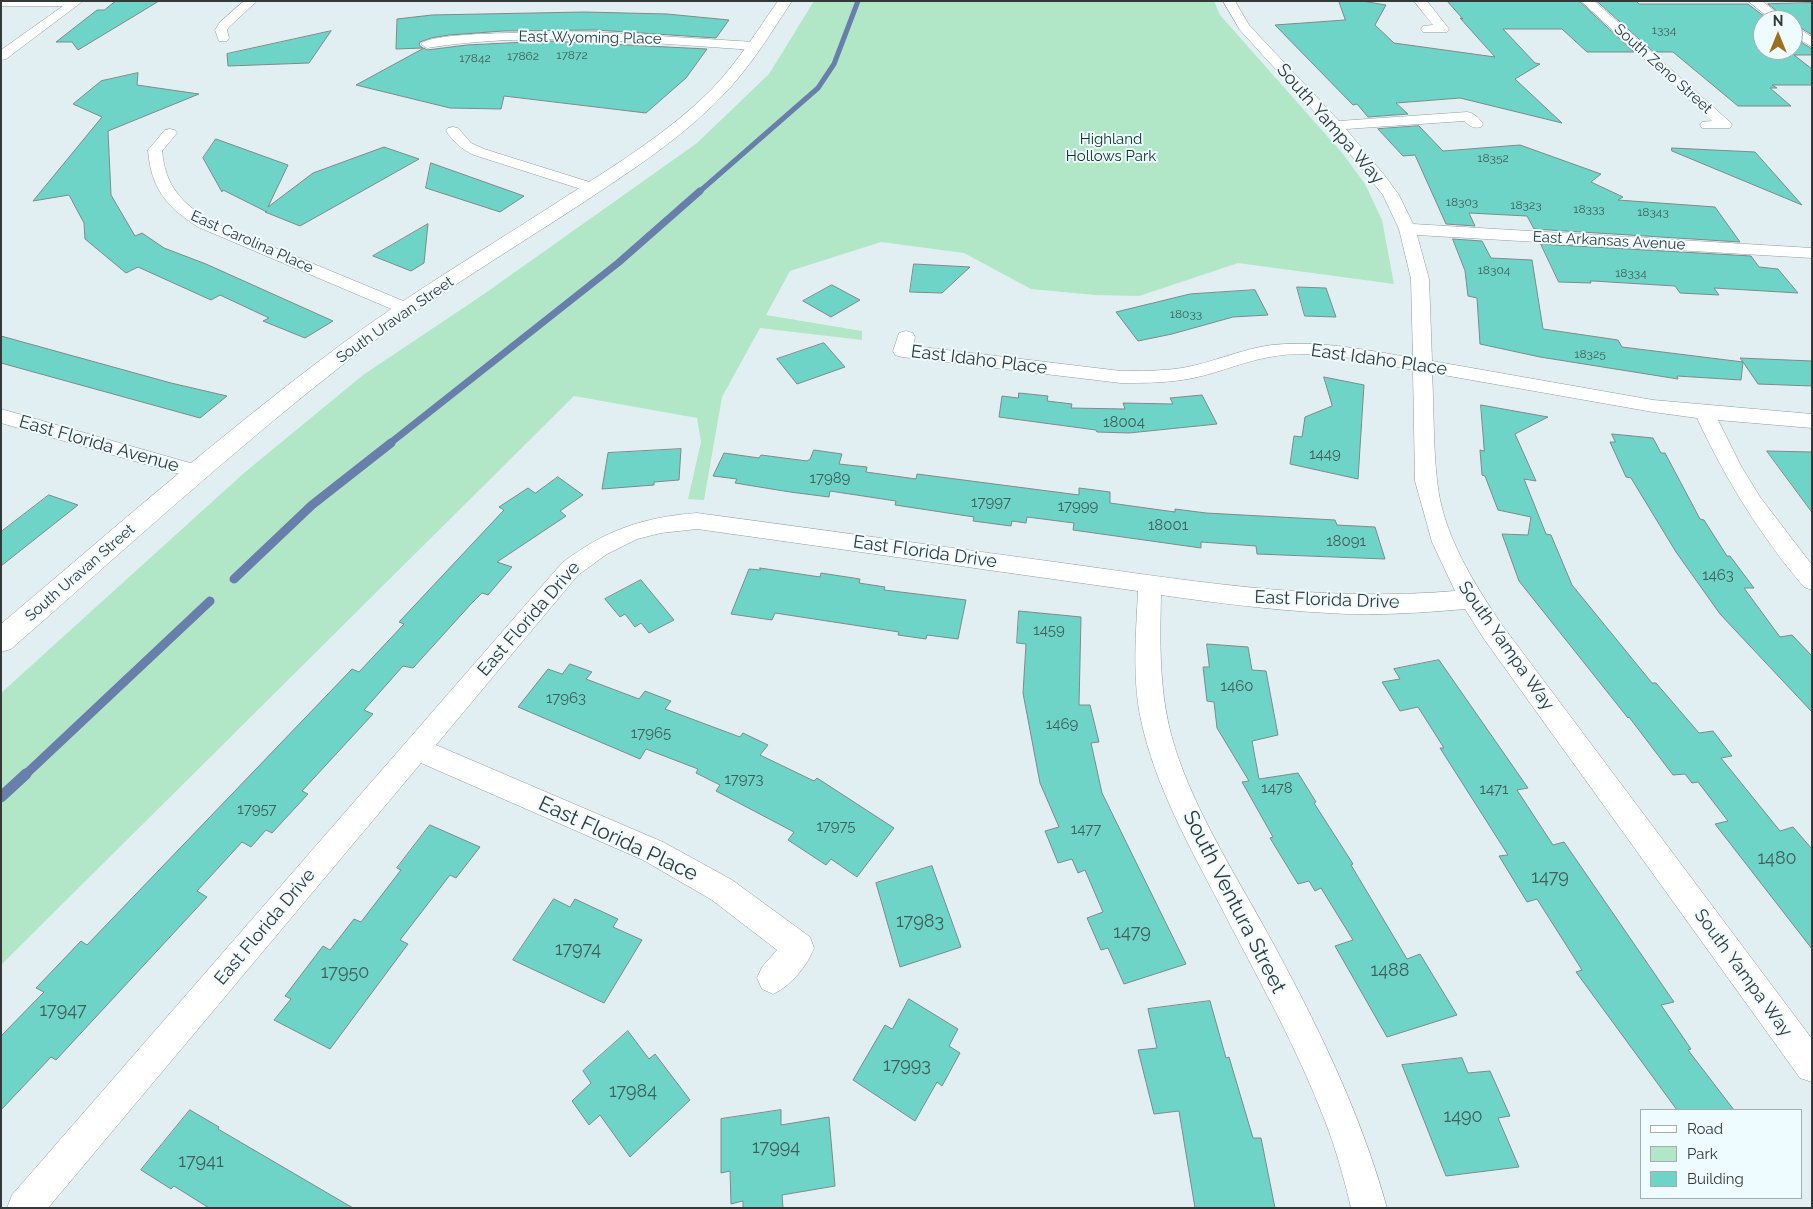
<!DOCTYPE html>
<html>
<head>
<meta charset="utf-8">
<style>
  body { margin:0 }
  #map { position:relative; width:1813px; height:1209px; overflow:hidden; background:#e2eff2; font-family:Raleway,sans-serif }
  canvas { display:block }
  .frame { position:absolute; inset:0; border:2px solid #333839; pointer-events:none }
  .legend { position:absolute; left:1640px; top:1109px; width:162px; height:90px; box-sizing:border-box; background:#effcff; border:1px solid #a4aeb0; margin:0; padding:6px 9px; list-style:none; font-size:15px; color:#333839 }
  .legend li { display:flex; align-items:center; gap:10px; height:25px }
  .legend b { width:25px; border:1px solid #a4aeb0 }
  .north { position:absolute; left:1753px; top:10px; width:50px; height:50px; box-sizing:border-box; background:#effcff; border:1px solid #a4aeb0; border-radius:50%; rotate:0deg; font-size:14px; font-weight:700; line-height:20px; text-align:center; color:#333839 }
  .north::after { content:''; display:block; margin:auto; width:18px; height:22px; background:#9b711f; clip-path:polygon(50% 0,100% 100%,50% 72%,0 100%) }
</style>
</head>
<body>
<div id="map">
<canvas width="1813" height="1209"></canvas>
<div class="frame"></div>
<ul class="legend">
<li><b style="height:6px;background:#fff"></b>Road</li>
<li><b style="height:14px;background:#b1e7c6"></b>Park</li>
<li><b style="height:14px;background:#6dd4c7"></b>Building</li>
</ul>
<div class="north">N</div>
</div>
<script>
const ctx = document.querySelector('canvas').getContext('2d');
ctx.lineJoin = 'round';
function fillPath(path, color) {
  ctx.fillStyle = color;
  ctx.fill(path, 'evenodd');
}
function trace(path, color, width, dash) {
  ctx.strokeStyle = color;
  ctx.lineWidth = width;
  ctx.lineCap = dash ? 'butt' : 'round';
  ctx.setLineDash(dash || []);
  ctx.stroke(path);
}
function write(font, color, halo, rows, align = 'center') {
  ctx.font = font + ' Raleway,sans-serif';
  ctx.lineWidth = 4;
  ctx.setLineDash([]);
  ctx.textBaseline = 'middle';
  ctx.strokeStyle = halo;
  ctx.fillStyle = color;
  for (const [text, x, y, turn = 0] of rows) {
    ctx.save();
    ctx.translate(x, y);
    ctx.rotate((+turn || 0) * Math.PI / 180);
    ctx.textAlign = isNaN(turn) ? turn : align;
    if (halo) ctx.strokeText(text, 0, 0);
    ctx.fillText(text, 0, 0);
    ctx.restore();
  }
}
const green = new Path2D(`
  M814 1H1214L1220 15 1343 154 1365 184 1382 220 1394 284 1238 263 1139 296 1095 295 1031 289 964 253 881 242 790 271 766 315 862 331V340L760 328 722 397 704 500 688 499 701 442 697 418 574 396 1 965V693L244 473 363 375 484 294 697 143 769 74Z`);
const streamFar3 = new Path2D(`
  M699 192 818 88 834 64 858 1`);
const streamFar2 = new Path2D(`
  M389 444 618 263 700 191`);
const streamFar1 = new Path2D(`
  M234 579 312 505 391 443
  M25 775 210 601`);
const stream = new Path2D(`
  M1 797 26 774`);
const building = new Path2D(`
  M116 1H159L78 50 72 42H56L97 10H104Z
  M1339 1H1362L1386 5 1375 25 1394 43 1495 57 1460 18 1463 19 1447 1H1579L1634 52H1587L1562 29H1503L1535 63 1540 64 1515 79 1562 123 1460 98 1396 103 1408 114 1368 117 1357 104 1353 105 1275 25 1345 20Z
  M1597 1H1636L1639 4H1748L1769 20H1763V50H1793V37L1812 49V55H1794L1812 69V85H1772L1777 88H1770L1791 106H1738L1673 52H1654Z
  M1812 3V35L1793 23V20H1788L1768 4Z
  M585 12 667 14 729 20 716 38 596 30 503 31 449 35 431 38 420 42 419 45 423 48 396 49 397 19 432 15Z
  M331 31 309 63 228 66 227 54Z
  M549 41 707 49 686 78 646 113 504 96 501 109 450 108 356 85 424 48 427 50 467 45Z
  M138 73 137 85 199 94 108 131 111 195 135 236 142 233 164 248 206 264 333 321 305 338 263 321 269 318 220 295 211 300 138 267 126 273 85 239 84 223 69 195 33 201 102 117 73 104 101 81Z
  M1419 126 1443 151 1520 145 1601 174 1591 182 1623 197 1618 200 1715 207 1740 242 1534 229 1527 216 1469 213 1475 226 1446 224 1415 155 1403 156 1378 129Z
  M216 139 288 165 268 207 313 173 384 147 419 159 300 226 265 212H267L223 190 222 192 203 158Z
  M1672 148 1755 152 1802 205 1672 151Z
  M431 163 524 196 500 212 426 188Z
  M428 224 424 263 411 271 373 256Z
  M1453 239 1482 241 1491 258 1532 260 1543 329 1618 340 1622 347 1743 362 1740 358 1812 361V386L1758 384 1743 362 1741 380 1677 376 1678 379 1540 357 1480 344 1477 298 1468 296 1465 271Z
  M1541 244 1751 256 1759 267 1778 269 1798 293 1714 288 1719 295 1680 293 1675 286 1593 281H1590L1591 283 1559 282Z
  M914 264 970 267 942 293 910 292Z
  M832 285 860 300 831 317 803 301Z
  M1297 287 1326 288 1336 317 1305 316Z
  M1255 290 1268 315 1233 317 1172 334 1138 341 1116 312 1190 294Z
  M1 336 171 383 227 396 200 418 1 363Z
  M824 343 845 367 797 384 777 359Z
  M1324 377 1364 385 1358 479 1290 464 1294 436 1302 437 1305 417 1332 406Z
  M1019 393 1048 396 1047 401 1072 404 1071 408 1125 409 1123 403 1173 404 1170 398 1202 395 1217 424 1129 433 1097 432 1096 430 999 417 1002 396 1018 398Z
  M1481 405 1548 417 1515 434 1536 481 1524 479 1546 534 1551 535 1572 585 1652 683H1656L1699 733 1713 731 1732 756 1721 758 1780 831 1793 827 1812 849V949L1715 824 1728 821 1698 782 1692 783 1685 774 1673 775 1629 717 1628 718 1519 581 1502 534 1528 535 1531 517 1498 510 1485 476 1482 475 1480 450 1484 451Z
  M1612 434 1653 438 1661 453H1665L1700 519 1704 520 1727 556H1730L1754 588H1744L1780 637 1792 635 1812 656V712L1720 614 1676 552 1631 478 1626 477 1610 442H1615Z
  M681 449 679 480 654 482V485L602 489 608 453Z
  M814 450 842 454 839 464 867 467 866 472 916 479 917 474 1079 495V488L1110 492V503L1175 512V509L1206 513 1335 520 1337 525 1375 527 1385 559 1257 554 1256 546 1201 542V548L1073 530 1074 523 1027 517 1026 523 1012 521 1011 526 973 521 974 517 895 505 896 501 830 491 829 497 790 492 735 483 737 479 713 476 724 453 759 458 761 455 807 461 810 459Z
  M1767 451 1812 452V512Z
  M558 477 583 495 560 511 566 516 497 562 512 567 488 595 482 593 471 604 413 668 403 666 364 710 373 714 302 791 308 794 272 833 266 830 251 847 242 842 197 891 207 897 56 1060 51 1057 1 1110V1036L44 992 36 988 81 941 87 945 352 669 359 672 404 624 399 622 504 510 499 507 528 488 535 493Z
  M49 495 78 505 1 566V532Z
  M760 568 820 577 821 573 860 579 859 583 885 587 884 590 966 600 958 639 927 635 926 639 898 635 899 632 775 613 772 620 731 614 749 569 760 570Z
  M641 580 674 620 649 633 641 623 635 627 625 614 620 617 605 599Z
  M1019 611 1081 617 1079 705H1090L1099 742 1091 743 1102 793 1186 964 1124 984 1108 948 1101 950 1087 918 1103 912 1085 870 1078 873 1072 859 1058 863 1045 831 1059 827 1040 783 1023 693 1026 644 1017 643Z
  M1207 644 1248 647 1252 670 1266 671 1278 735 1252 741 1259 779 1298 773 1316 802 1314 803 1353 864 1351 865 1407 959 1420 954 1457 1015 1387 1037 1335 946 1353 940 1321 888 1315 891 1309 881 1298 884 1270 838 1273 837 1242 782 1249 781 1217 728 1214 702 1207 701 1203 667H1209Z
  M1439 660 1528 788 1517 790 1553 845 1564 842 1674 1002 1661 1005 1691 1049 1688 1050 1734 1110H1677L1576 972 1582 970 1537 899 1527 902 1499 856 1508 855 1440 748H1444L1418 707 1400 711 1382 682 1400 679 1394 669Z
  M570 664 592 672 586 679 639 699 645 691 671 701 665 709 740 737 743 733 768 745 760 755 814 781 817 778 894 828 857 877 831 859 826 865 788 840 794 832 716 791 720 785 696 773 698 769 646 749 640 759 518 707 548 669 562 674Z
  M430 825 480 847 456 878 450 875 400 940 408 944 330 1049 274 1020 291 999 285 996 323 946 330 950 354 919 361 922 401 870 397 868Z
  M932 866 961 947 900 967 876 883Z
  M554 899 570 907 575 899 618 919 613 927 642 940 604 1003 513 960Z
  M909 999 958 1029 949 1046 960 1053 942 1086 937 1082 915 1121 853 1080 885 1025 892 1029Z
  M1210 1001 1226 1058 1229 1057 1253 1138H1261L1275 1208H1195L1179 1111 1154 1114 1138 1050 1157 1048 1148 1009Z
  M628 1031 649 1059 655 1054 690 1100 630 1157 600 1115 589 1125 572 1101 591 1083 583 1071Z
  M1462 1058 1468 1073 1490 1071 1510 1116 1498 1118 1519 1167 1446 1176 1402 1065Z
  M190 1110 219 1127 218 1129 353 1208H209L174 1186 171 1189 141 1170Z
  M781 1110V1125L829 1117 835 1186 782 1195 783 1208H743V1201L731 1204 730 1171 721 1173V1119Z`);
const minor = new Path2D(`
  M1 1H83L6 59 1 60V50L63 6H1Z
  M244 1H257L229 27 227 30 229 38 227 41H219L215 30 220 22Z
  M1223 1H1235L1249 25 1339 121 1467 112C1474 113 1479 118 1483 124L1481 127C1473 129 1470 126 1464 121L1346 129 1385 176 1399 195 1413 224 1812 248V258L1417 235 1429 279 1432 361 1653 400 1812 414V428L1718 420 1741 466 1760 497 1812 565V590L1804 587C1760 535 1726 480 1697 418L1653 412 1432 373C1434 408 1433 445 1437 480 1442 533 1473 582 1502 625L1812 1039V1082L1800 1078 1484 639 1465 609C1420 613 1373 616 1328 613 1272 610 1217 603 1161 595 1160 642 1159 688 1171 734 1189 802 1234 872 1268 934 1316 1022 1360 1111 1387 1208H1351C1344 1178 1336 1149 1325 1121 1297 1047 1257 977 1221 907 1190 847 1155 786 1141 720 1132 678 1136 634 1138 591L697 529 661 533 637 539 607 554 578 575 436 745 663 842 732 880 810 937 814 948C807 966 791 986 773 994L762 989 757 978 762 967 777 950 712 900 643 860 421 763 48 1208H7L12 1195 562 563C605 530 644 517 697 513 824 530 951 548 1077 565 1204 583 1327 602 1455 591L1432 542 1415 481 1413 370C1367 361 1317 348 1270 357 1240 362 1212 376 1182 380 1162 383 1141 383 1121 383L902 357 895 355 893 351 899 333 906 331 913 333 915 337 913 346 1121 371C1141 371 1162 371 1182 368 1212 363 1241 349 1272 345 1320 340 1366 350 1413 358L1411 279 1399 229 1383 195 1330 129 1240 30Z
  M1414 1H1427L1449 29 1447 32H1423L1421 29 1423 26 1433 25Z
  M1581 1H1594L1730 122 1732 125 1730 128H1702L1700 125 1702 122 1712 121Z
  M1748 1H1762L1786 20H1772Z
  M1793 25 1812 37V47L1793 35Z
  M596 32 754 42 760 46 754 50C648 43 532 31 427 48L421 44C433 30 570 33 596 32Z
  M453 127 458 128 471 143 484 149 599 185 601 188 599 191H587L474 155C461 149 454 142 446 131L448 128Z
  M170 129 175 130 177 133 162 151C166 187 180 201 210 221L413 305 416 309 413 313 407 314 401 313 198 227C167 207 151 189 148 150L165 130Z
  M1 409 204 467 208 472 204 477 197 479 1 423Z`);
const tertiary = new Path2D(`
  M778 1H792C770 34 750 68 722 96 682 138 632 170 584 202 506 253 424 302 350 359 233 450 123 551 11 649L1 652V624C111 531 220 435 335 349 410 293 492 245 570 194 619 163 670 131 711 90 737 63 757 31 778 1Z`);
const farNumbernames = [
  ["1334",1664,30],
  ["17872",572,55],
  ["17862",523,56],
  ["17842",475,58],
  ["18352",1493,158],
  ["18303",1462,202],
  ["18323",1526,205],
  ["18333",1589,209],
  ["18343",1653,212],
  ["18304",1494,270],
  ["18334",1631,273],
  ["18033",1186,314],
  ["18325",1590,354]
];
const farStreetnames = [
  ["East Wyoming Place",590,38,1],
  ["South Zeno Street",1663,69,42],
  ["East Arkansas Avenue",1609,241,3],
  ["East Carolina Place",252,242,24],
  ["South Uravan Street",395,320,-35],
  ["South Uravan Street",80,573,-41]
];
const farParknames = [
  ["Highland",1111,139],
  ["Hollows Park",1111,156]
];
const numberNames = [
  ["18004",1124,422],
  ["1449",1325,454],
  ["17989",830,478],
  ["17997",991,502],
  ["17999",1078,506],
  ["18001",1168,525],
  ["18091",1346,541],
  ["1463",1718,575],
  ["1459",1049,630],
  ["1460",1237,686],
  ["17963",566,698],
  ["1469",1062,724],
  ["17965",651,733],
  ["17973",744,779],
  ["1478",1277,788],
  ["1471",1494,789],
  ["17957",257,809],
  ["17975",836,826],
  ["1477",1086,829]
];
const streetNames = [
  ["South Yampa Way",1330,124,49],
  ["East Idaho Place",979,360,7],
  ["East Idaho Place",1379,360,8],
  ["East Florida Avenue",99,444,16],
  ["East Florida Drive",925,552,8],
  ["East Florida Drive",1327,600,2],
  ["East Florida Drive",529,619,-49],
  ["South Yampa Way",1506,646,55],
  ["East Florida Drive",265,927,-50],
  ["South Yampa Way",1743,973,54]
];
const nearNumbernames = [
  ["1480",1777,859],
  ["1479",1550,878],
  ["17983",920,922],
  ["1479",1132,933],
  ["17974",578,950],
  ["1488",1390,971],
  ["17950",345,973],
  ["17947",63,1011],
  ["17993",907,1066],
  ["17984",633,1092],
  ["1490",1463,1117],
  ["17994",776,1148],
  ["17941",201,1162]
];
const nearStreetnames = [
  ["East Florida Place",618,839,25],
  ["South Ventura Street",1234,902,63]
];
fillPath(green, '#b1e7c6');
trace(streamFar3, '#687fab', 5);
trace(streamFar2, '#687fab', 7);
trace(streamFar1, '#687fab', 9);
trace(stream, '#687fab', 11);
fillPath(building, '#6dd4c7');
trace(building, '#7e8a88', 1);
trace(minor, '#8f9c9e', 1);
trace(tertiary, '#8f9c9e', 1);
fillPath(minor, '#fff');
fillPath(tertiary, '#fff');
write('12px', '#425f5c', null, farNumbernames);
write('15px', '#333839', '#effcff', farStreetnames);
write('15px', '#0e311f', '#effcff', farParknames);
write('15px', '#425f5c', null, numberNames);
write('18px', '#333839', '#effcff', streetNames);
write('18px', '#425f5c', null, nearNumbernames);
write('21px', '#333839', '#effcff', nearStreetnames);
</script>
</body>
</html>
